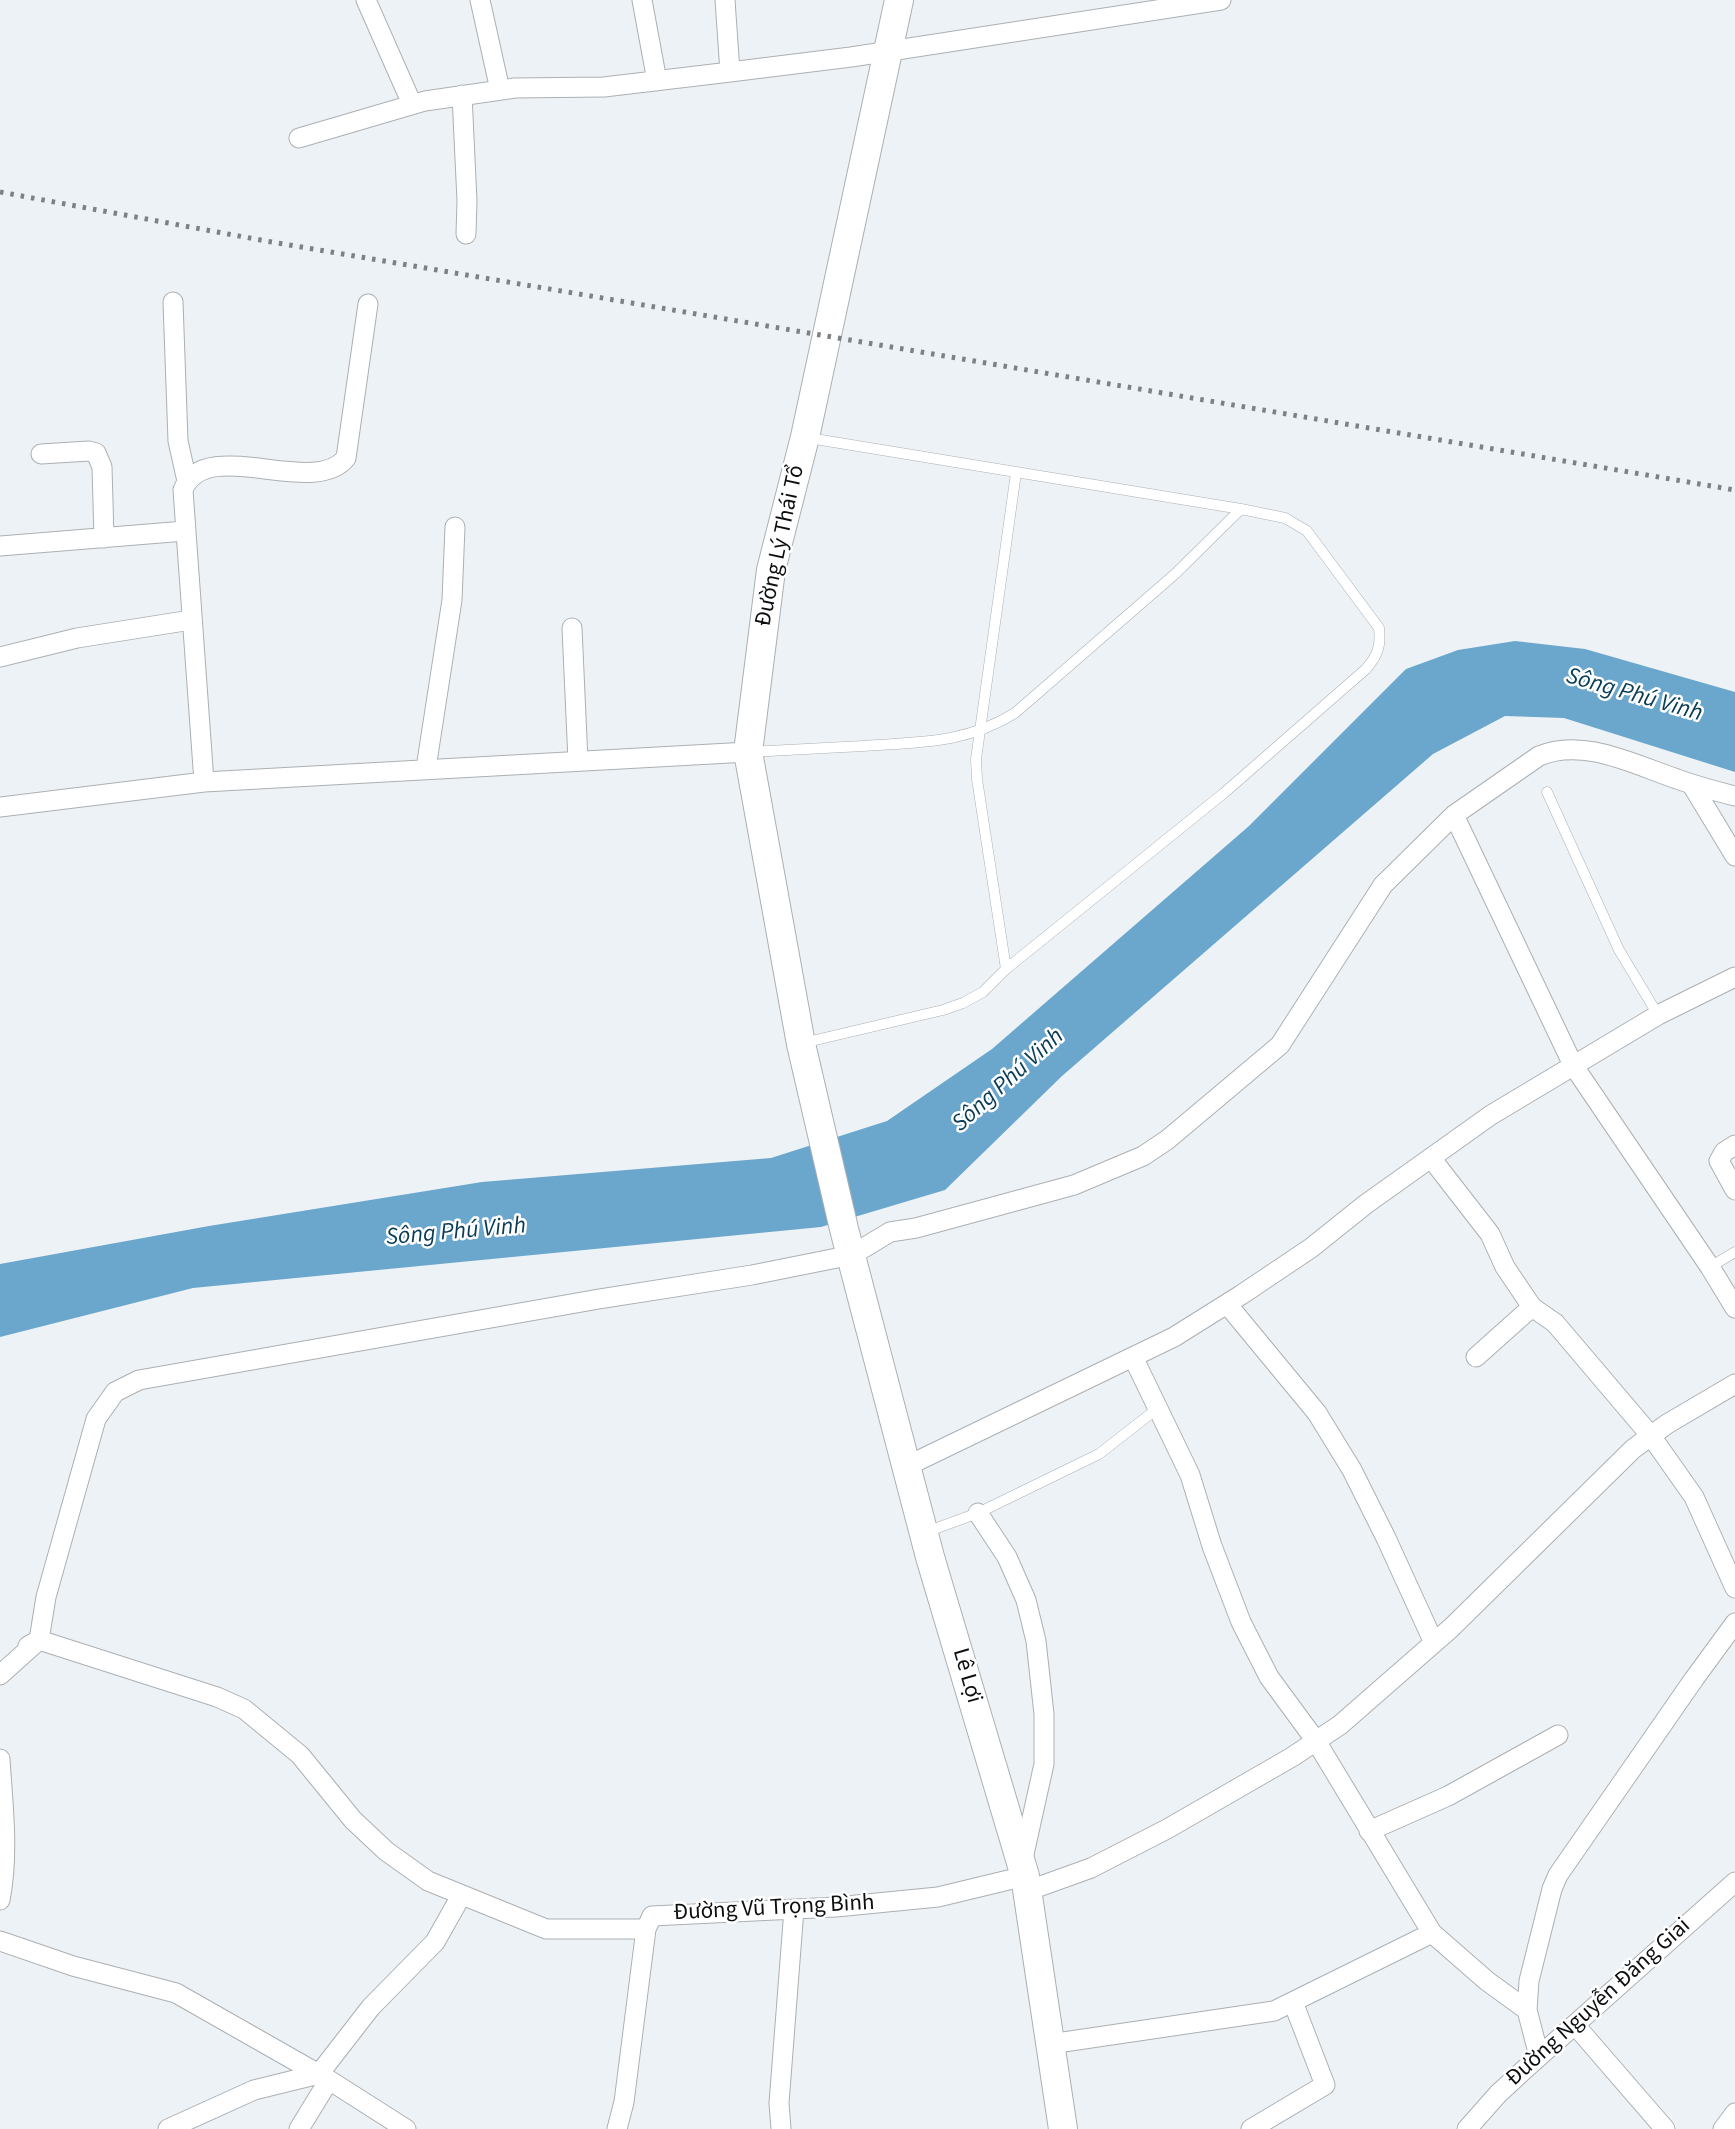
<!DOCTYPE html>
<html>
<head>
<meta charset="utf-8">
<style>
  body { margin:0 }
  canvas { display:block; background:#edf2f6 }
</style>
</head>
<body>
<canvas width="1735" height="2129"></canvas>
<script>
const ctx = document.querySelector('canvas').getContext('2d');
ctx.lineJoin = 'round';
function fillPath(path, color) {
  ctx.fillStyle = color;
  ctx.fill(path, 'evenodd');
}
function trace(path, color, width, dash) {
  ctx.strokeStyle = color;
  ctx.lineWidth = width;
  ctx.lineCap = dash ? 'butt' : 'round';
  ctx.setLineDash(dash || []);
  ctx.stroke(path);
}
function write(font, color, halo, rows, align = 'center') {
  ctx.font = font + ' "Source Sans 3",sans-serif';
  ctx.lineWidth = 5;
  ctx.setLineDash([]);
  ctx.textBaseline = 'middle';
  ctx.strokeStyle = halo;
  ctx.fillStyle = color;
  for (const [text, x, y, turn = 0] of rows) {
    ctx.save();
    ctx.translate(x, y);
    ctx.rotate((+turn || 0) * Math.PI / 180);
    ctx.textAlign = isNaN(turn) ? turn : align;
    if (halo) ctx.strokeText(text, 0, 0);
    ctx.fillText(text, 0, 0);
    ctx.restore();
  }
}
const water = new Path2D(`
  M1515 641 1585 649 1735 692V772L1564 718 1505 716 1433 754 1062 1076 945 1190 821 1227 193 1288 0 1337V1264L209 1226 482 1182 771 1158 887 1121 992 1049 1249 826 1406 669 1458 650Z`);
const service = new Path2D(`
  M749 752C787 750 825 748 863 746 919 742 965 744 1015 713L1175 574 1241 509
  M1547 792 1619 950 1658 1015
  M1006 969 977 779 976 759 1016 473
  M803 1043 943 1010 963 1003 983 992 1006 969 1224 793 1366 669C1378 655 1381 646 1379 628L1307 531 1285 518 1241 509 809 438
  M1710 1267 1735 1252
  M926 1532 978 1513 1099 1454 1158 1408`);
const minor = new Path2D(`
  M366 0 412 104
  M480 0 500 90
  M642 0 657 81
  M725 0 730 72
  M462 95 467 201 466 234
  M299 138 425 101 515 88 604 87 730 72 851 57 1221 0
  M173 302 178 441 187 481
  M41 454 89 451 96 453 102 467 104 538
  M0 546 185 531
  M572 628 578 761
  M0 657 77 638 191 620
  M426 768 452 600 455 527
  M204 782 183 490C205 434 313 499 346 458L368 304
  M1692 785 1735 856
  M0 807 204 782 748 752
  M1454 815 1573 1065 1710 1267 1735 1308
  M1735 1145 1724 1152 1719 1161 1735 1190
  M1431 1158 1490 1234 1505 1267 1532 1307 1555 1323 1651 1436 1694 1497 1735 1588
  M1227 1304 1317 1413 1352 1470 1386 1538 1434 1643
  M1133 1357 1190 1475 1212 1546 1241 1622 1269 1677 1316 1741 1432 1933 1487 1981 1527 2010
  M1476 1357 1532 1307
  M907 1466 1174 1337 1241 1295 1311 1248 1366 1204 1491 1115 1658 1015 1735 977
  M978 1513 1007 1557 1026 1600 1036 1641 1044 1714V1764L1022 1863
  M28 1646 39 1640 217 1697 244 1709 300 1755 353 1820 386 1851 428 1881 546 1929H646
  M0 1675 39 1640 46 1597 96 1419 115 1392 139 1380 599 1299 752 1275 852 1255 890 1232 916 1228 1074 1185 1143 1156 1167 1140 1280 1045 1383 885 1454 815 1539 756C1583 737 1635 765 1677 779 1696 786 1715 791 1735 796
  M0 1759C3 1806 9 1854 0 1900
  M1369 1831 1448 1796 1558 1735
  M1027 1891 1091 1868 1167 1829 1292 1757 1340 1725 1451 1628 1633 1449 1667 1424 1735 1384
  M0 1941 73 1966 176 1993 329 2080 406 2129
  M1575 2025 1665 2129
  M1050 2044 1274 2011 1432 1933
  M1539 2056 1527 2010 1529 1981 1552 1889 1558 1875 1694 1679 1735 1623
  M168 2129 254 2090 319 2074 371 2007 435 1942 461 1896
  M299 2129 329 2080
  M617 2129 624 2102 646 1929 652 1916 836 1907 938 1897 1025 1876
  M781 2129 779 2103 794 1909
  M1251 2129 1325 2085 1293 2002
  M1467 2129 1498 2094 1525 2069 1735 1882
  M1723 2129 1735 2113`);
const secondary = new Path2D(`
  M899 0 805 437 771 570 748 752 801 1044 844 1229 930 1557 1025 1876 1063 2129`);
const rail = new Path2D(`
  M0 192 266 241 1735 490`);
const streetNames = [
  ["Đường Lý Thái Tổ",781,546,-78],
  ["Lê Lợi",966,1676,74],
  ["Đường Vũ Trọng Bình",774,1909,-3],
  ["Đường Nguyễn Đăng Giai",1599,2003,-42]
];
const waterNames = [
  ["Sông Phú Vinh",1634,696,16],
  ["Sông Phú Vinh",1009,1081,-42],
  ["Sông Phú Vinh",456,1233,-5]
];
fillPath(water, '#6ba7cd');
trace(service, '#abb0b3', 11);
trace(minor, '#abb0b3', 21);
trace(secondary, '#abb0b3', 30);
trace(service, '#fff', 10);
trace(minor, '#fff', 19);
trace(secondary, '#fff', 28);
trace(rail, '#7e8184', 5, [3.5, 7]);
write('23px', '#0c0e0f', '#fff', streetNames);
write('italic 24px', '#093c56', '#fff', waterNames);
</script>
</body>
</html>
